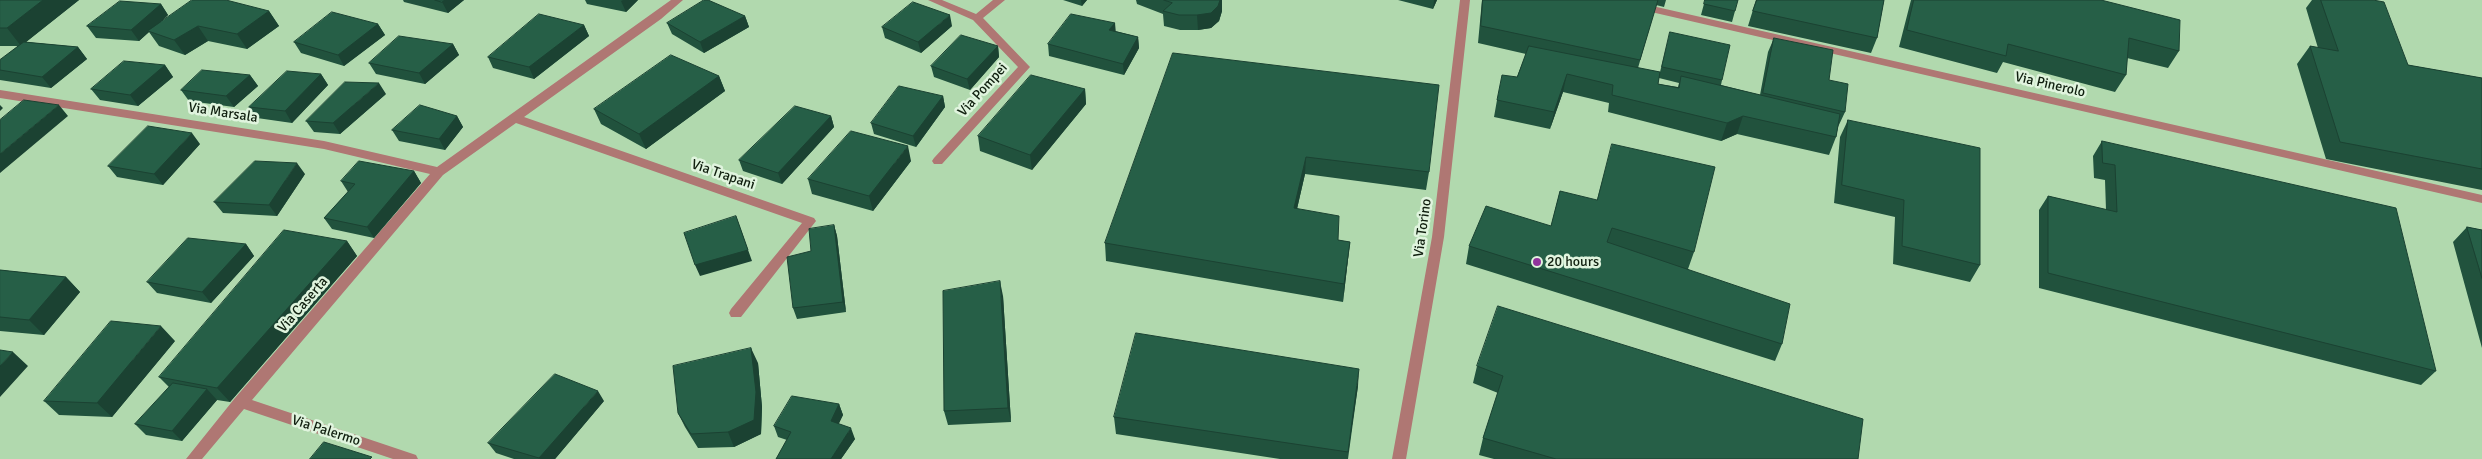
<!DOCTYPE html>
<html>
<head>
<meta charset="utf-8">
<style>
  body { margin:0 }
  canvas { display:block; background:#b1d9ae }
</style>
</head>
<body>
<canvas width="2482" height="459"></canvas>
<script>
const ctx = document.querySelector('canvas').getContext('2d');
ctx.lineJoin = 'round';
function fillPath(path, color) {
  ctx.fillStyle = color;
  ctx.fill(path, 'evenodd');
}
function trace(path, color, width, dash) {
  ctx.strokeStyle = color;
  ctx.lineWidth = width;
  ctx.lineCap = dash ? 'butt' : 'round';
  ctx.setLineDash(dash || []);
  ctx.stroke(path);
}
function write(font, color, halo, rows, align = 'center') {
  ctx.font = font + ' Signika,sans-serif';
  ctx.lineWidth = 5;
  ctx.setLineDash([]);
  ctx.textBaseline = 'middle';
  ctx.strokeStyle = halo;
  ctx.fillStyle = color;
  for (const [text, x, y, turn = 0] of rows) {
    ctx.save();
    ctx.translate(x, y);
    ctx.rotate((+turn || 0) * Math.PI / 180);
    ctx.textAlign = isNaN(turn) ? turn : align;
    if (halo) ctx.strokeText(text, 0, 0);
    ctx.fillText(text, 0, 0);
    ctx.restore();
  }
}
const minor = new Path2D(`
  M671 0H683L661 19 524 117 814 218 816 221 741 317H731L729 313 731 309 802 223 516 123 443 175 252 400 416 455 418 459H393L244 409 202 459H186L235 398 430 174 324 149 0 98V90L324 141 437 167Z
  M928 0H942L976 14 993 0H1005L983 18 1030 67 942 164H934L932 161 934 158 1018 67 973 20Z
  M1460 0H1470L1444 237 1406 459H1392L1432 237Z
  M1607 0H1626L2482 195V203L1612 3Z`);
const wall = new Path2D(`
  M0 0H79L26 42 78 47 87 59 51 88 0 80V60L18 46H0Z
  M403 0H464L448 13 404 2Z
  M585 0H638L626 12 587 4Z
  M1063 0H1087L1082 6Z
  M1136 0H1222V11L1219 21 1211 28 1198 30H1180L1164 26 1163 14 1137 4Z
  M1398 0H1437L1433 9Z
  M1482 0H1666L1664 7 1656 5 1638 68 1660 72 1670 32 1722 80 1721 85 1760 95 1768 52 1774 38 1829 80 1845 112 1838 127 1836 137 1829 155 1737 134 1721 141 1608 112 1609 103 1563 92 1550 129 1494 117 1497 100 1517 77 1526 54 1478 43ZM1659 78 1679 83 1678 87 1658 84Z
  M1705 0 1735 11 1732 22 1701 15Z
  M1756 0H1884L1877 38 1871 53 1748 26Z
  M1911 0H2101L2179 51 2168 68 2127 58 2126 75 2115 92 2003 62 1997 73 1899 47Z
  M2312 0H2373L2408 65 2482 78V190L2326 159 2297 64 2310 46 2318 48 2306 8Z
  M161 4 168 15 161 22 269 11 279 26 247 49 208 41 185 55 159 46 149 32 139 41 96 38 87 26Z
  M745 16 749 27 704 53 672 34 667 23Z
  M1115 23V31L1138 37 1139 48 1124 75 1049 56 1048 44Z
  M378 24 385 35 344 66 301 53 294 42Z
  M584 25 589 36 534 79 493 68 488 57Z
  M952 26 921 53 885 38 882 27Z
  M453 44 459 55 425 84 376 74 369 63Z
  M998 46 999 57 970 90 934 77 931 66Z
  M1173 53 1429 172 1426 190 1305 174 1297 209 1338 240 1350 242 1343 302 1106 261 1105 243Z
  M165 65 173 77 138 106 100 100 91 89Z
  M321 74 328 85 292 123 257 118 249 107Z
  M250 75 258 86 234 107 189 101 181 90Z
  M719 76 725 91 646 149 601 124 594 109Z
  M1085 89 1086 104 1032 170 980 151 978 136Z
  M386 94 340 134 314 132 306 121Z
  M943 96 945 107 916 147 874 134 871 123Z
  M457 116 463 127 445 150 399 141 392 130Z
  M831 116 834 127 782 184 743 171 739 160Z
  M1848 120 1980 265 1970 282 1893 264 1895 217 1834 203 1840 137Z
  M2102 141 2436 371 2421 385 2039 288V210L2048 196 2106 210 2105 180 2094 178 2093 156Z
  M200 144 163 185 117 177 108 166Z
  M911 161 873 211 812 194 808 179Z
  M414 171 421 183 374 238 332 229 324 218 348 192 341 181Z
  M305 174 277 216 223 213 214 202Z
  M1560 191 1694 252 1688 269 1782 344 1775 361 1466 264 1469 246 1551 226Z
  M834 225 837 236 846 312 797 319 793 308 811 251Z
  M2467 227 2482 230V348L2453 242Z
  M347 241 357 256 230 402 217 400 182 441 146 435 135 424 169 387 159 377Z
  M246 244 254 256 211 303 157 293 147 282Z
  M0 270 66 277 80 292 44 335 0 331Z
  M1003 296 1011 422 948 425 944 411Z
  M175 341 112 417 59 415 44 401Z
  M758 363 762 407 761 434 734 447 698 448 685 427 678 413Z
  M1477 366 1858 459H1494L1479 455 1483 438 1498 393 1473 383Z
  M1358 386 1348 459H1280L1116 434 1114 417Z
  M604 401 555 459H514L496 453 488 443Z
  M839 404 843 415 838 424 855 439 841 459H776L787 440 778 437 774 426Z`);
const shadedWall = new Path2D(`
  M43 0H79L21 46 7 28Z
  M445 0H464L448 13 442 2Z
  M623 0H638L626 12 621 1Z
  M1081 0H1087L1082 6Z
  M1220 0H1222V11L1219 21 1211 28 1198 30 1197 15Z
  M1434 0H1437L1433 9Z
  M161 4 168 15 150 32 148 31 149 32 139 41 131 30Z
  M269 11 279 26 247 49 237 34Z
  M950 15 952 26 921 53 918 42Z
  M745 16 749 27 704 53 700 42Z
  M1115 23 1116 34 1109 30Z
  M378 24 385 35 344 66 338 55Z
  M584 25 589 36 534 79 529 67Z
  M198 26 208 41 185 55 174 40Z
  M1138 37 1139 48 1124 75 1123 64Z
  M453 44 459 55 425 84 419 73Z
  M998 46 999 57 970 90 967 79Z
  M78 47 87 59 51 88 42 77Z
  M165 65 173 77 138 106 130 95Z
  M321 74 328 85 292 123 285 111Z
  M1567 74 1563 92 1550 129 1554 112Z
  M250 75 258 86 234 107 226 96Z
  M719 76 725 91 646 149 639 134Z
  M379 83 386 94 340 134 333 123Z
  M1085 89 1086 104 1032 170 1030 155Z
  M943 96 945 107 916 147 913 136Z
  M0 105 3 108 0 111Z
  M59 105 68 116 0 173V154Z
  M457 116 463 127 445 150 439 139Z
  M831 116 834 127 782 184 778 173Z
  M1743 116 1737 134 1721 141 1727 123Z
  M192 133 200 144 163 185 154 174Z
  M908 146 911 161 873 211 869 196Z
  M1306 157 1305 174 1293 226 1294 208Z
  M297 163 305 174 277 216 269 205Z
  M414 171 421 183 374 238 367 227Z
  M736 216 752 261 700 276 695 265Z
  M834 225 837 236 846 312 843 302Z
  M347 241 357 256 230 402 217 388Z
  M1350 242 1348 259 1343 302 1344 284Z
  M246 244 254 256 211 303 202 292Z
  M66 277 80 292 44 335 29 320Z
  M1000 281 1003 296 1011 422 1008 408Z
  M161 326 175 341 112 417 97 403Z
  M751 348 758 363 762 407 761 434 734 447 728 432Z
  M13 352 28 366 0 397V366Z
  M1359 369 1358 386 1347 459 1348 452Z
  M207 389 217 400 182 441 172 431Z
  M598 391 604 401 555 459H540L539 458Z
  M839 404 843 415 835 432 831 421Z
  M851 428 855 439 841 459H831Z`);
const building = new Path2D(`
  M0 0H43L7 28H0Z
  M192 0H226L269 11 237 34 198 26 174 40 148 31Z
  M435 0H445L442 2Z
  M704 0H708L745 16 700 42 667 23Z
  M1164 0H1220L1218 6 1211 13 1197 15H1179L1163 11 1172 3Z
  M1483 0H1658L1640 60 1481 26Z
  M1705 0H1738L1735 11 1704 4Z
  M1757 0H1884L1877 38 1753 11Z
  M1914 0H2101L2180 20 2179 51 2129 38 2126 75 2008 44 2006 56 1907 30Z
  M2321 0H2373L2384 2 2408 65 2482 78V169L2340 142 2310 46 2338 51Z
  M120 1 161 4 131 30 87 26Z
  M913 2 950 15 918 42 882 27Z
  M332 12 378 24 338 55 294 42Z
  M539 14 584 25 529 67 488 57Z
  M1071 14 1115 23 1109 30 1138 37 1123 64 1048 44Z
  M1670 32 1730 45 1722 80 1662 67Z
  M961 35 998 46 967 79 931 66Z
  M399 36 453 44 419 73 369 63Z
  M1774 38 1833 50 1829 80 1848 84 1845 112 1763 93Z
  M24 42 78 47 42 77 0 70V60Z
  M1529 46 1660 72 1658 84 1679 88 1681 76 1840 114 1836 137 1743 116 1727 123 1612 95 1613 85 1567 74 1554 112 1497 100 1502 75 1517 77Z
  M1173 53 1439 85 1429 172 1306 157 1294 208 1339 216 1338 240 1350 242 1344 284 1105 243Z
  M671 55 719 76 639 134 594 109Z
  M124 61 165 65 130 95 91 89Z
  M202 70 250 75 226 96 181 90Z
  M287 71 321 74 285 111 249 107Z
  M1031 75 1085 89 1030 155 978 136Z
  M345 82 379 83 333 123 306 121Z
  M899 86 943 96 913 136 871 123Z
  M24 100 59 105 0 154V120Z
  M420 105 457 116 439 139 392 130Z
  M795 106 831 116 778 173 739 160Z
  M1848 120 1980 148V265L1902 246 1904 200 1842 185Z
  M148 126 192 133 154 174 108 166Z
  M851 131 908 146 869 196 808 179Z
  M2102 141 2396 208 2436 371 2048 273V196L2117 212 2115 165 2103 163Z
  M1612 144 1715 167 1694 252 1612 228 1607 242 1790 304 1782 344 1469 246 1486 206 1551 226 1560 191 1597 200Z
  M255 161 297 163 269 205 214 202Z
  M359 161 414 171 367 227 324 218 355 184 341 181Z
  M736 216 748 250 695 265 684 233Z
  M834 225 843 302 793 308 787 257 811 251 809 229Z
  M2467 227 2482 230V278Z
  M284 230 347 241 217 388 159 377Z
  M188 238 246 244 202 292 147 282Z
  M0 270 66 277 29 320 0 317Z
  M1000 281 1008 408 944 411 943 291Z
  M1498 306 1863 419 1858 459H1556L1483 438 1503 376 1477 366Z
  M111 321 161 326 97 403 44 401Z
  M1136 333 1359 369 1348 452 1114 417Z
  M751 348 756 392 754 420 728 432 691 434 678 413 673 366Z
  M0 350 13 352 0 366Z
  M555 374 598 391 539 458 488 443Z
  M173 383 207 389 172 431 135 424Z
  M792 396 839 404 831 421 851 428 831 459H776L791 432 774 426Z
  M324 442 372 457 370 459H310Z`);
const markers = [
  [1537,262,5,"#91339c"]
];
const streetNames = [
  ["Via Pinerolo",2050,85,13],
  ["Via Pompei",983,90,-48],
  ["Via Marsala",223,113,9],
  ["Via Trapani",723,175,19],
  ["Via Torino",1423,228,-82],
  ["Via Caserta",303,305,-49],
  ["Via Palermo",326,431,18]
];
const poiNames = [
  ["20 hours",1547,262]
];
fillPath(minor, '#af7773');
fillPath(wall, '#21523d');
fillPath(shadedWall, '#1b4232');
fillPath(building, '#265f47');
trace(building, '#1b4232', 1);
for (const [x, y, r, color] of markers) {
  const dot = new Path2D();
  dot.arc(x, y, r, 0, 2 * Math.PI);
  ctx.fillStyle = color;
  ctx.fill(dot);
  trace(dot, '#e0f4de', 2);
}
write('14px', '#101f0f', '#e0f4de', streetNames);
write('14px', '#101f0f', '#e0f4de', poiNames, 'left');
</script>
</body>
</html>
